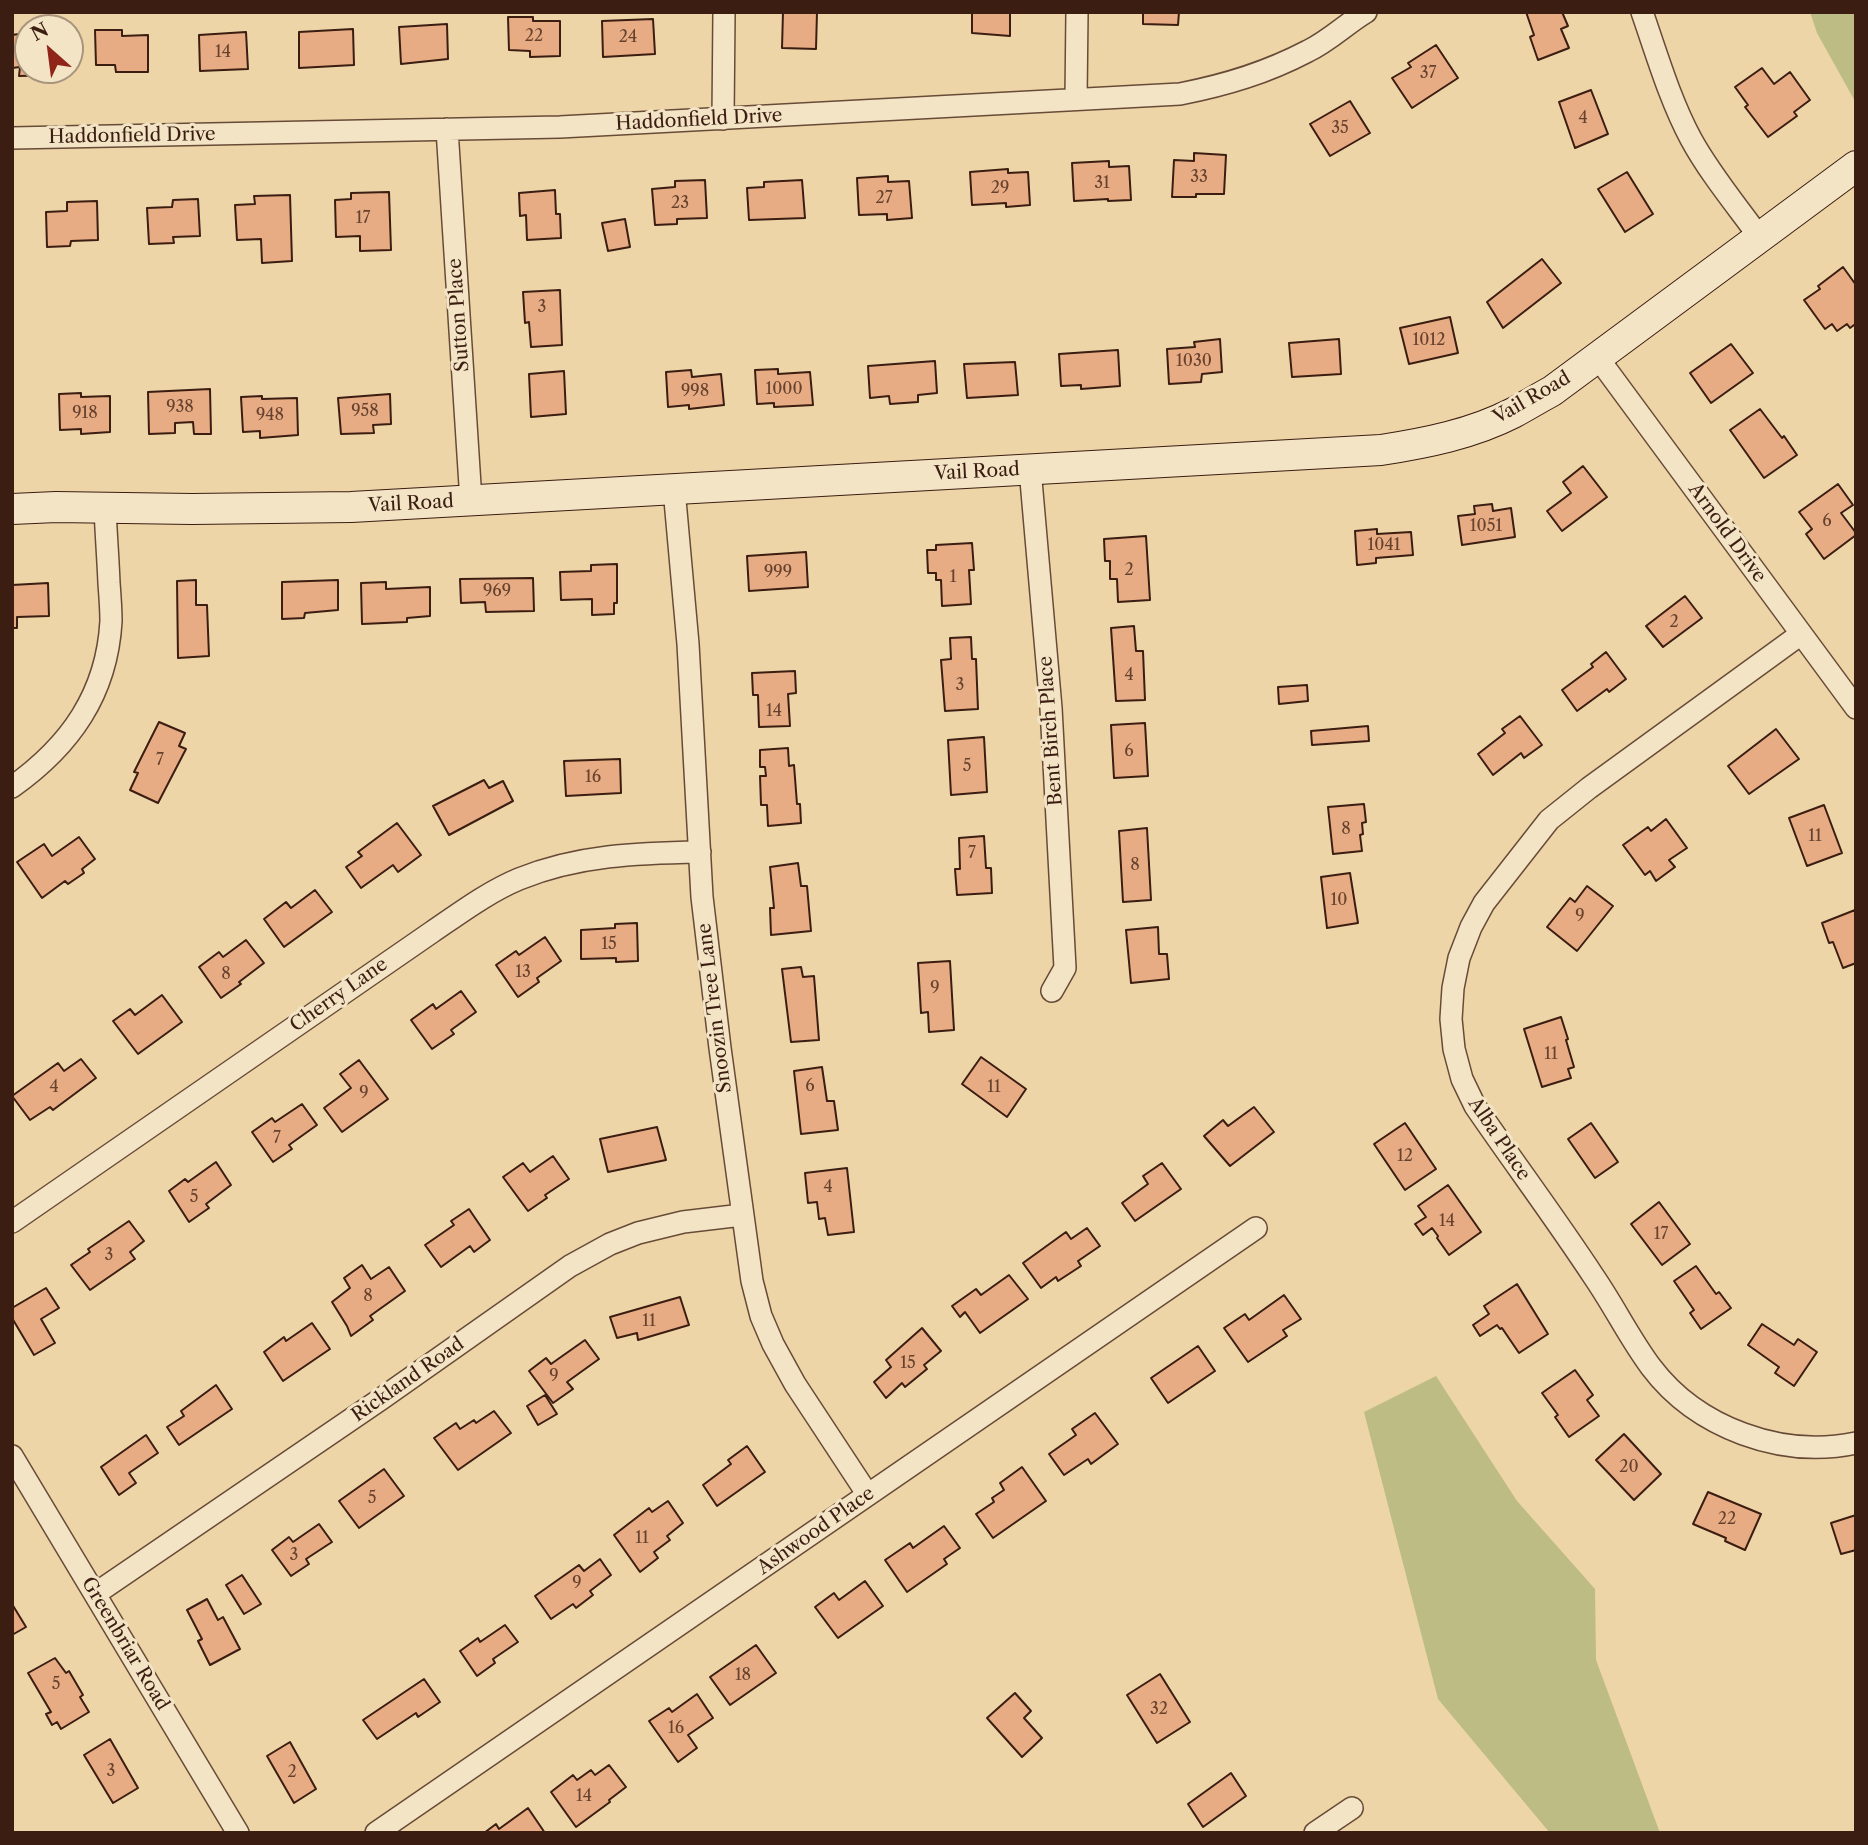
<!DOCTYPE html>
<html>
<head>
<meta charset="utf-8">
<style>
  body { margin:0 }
  #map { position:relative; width:1868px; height:1845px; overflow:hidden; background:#edd5a7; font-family:"Libre Caslon Text",serif }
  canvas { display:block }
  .frame { position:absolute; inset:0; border:14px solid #3b1d12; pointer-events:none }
  .north { position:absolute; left:14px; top:14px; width:70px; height:70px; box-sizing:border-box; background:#f3e4c6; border:2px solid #a9947e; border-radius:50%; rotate:332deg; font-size:19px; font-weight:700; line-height:28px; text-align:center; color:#3b1d12 }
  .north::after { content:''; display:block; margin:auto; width:24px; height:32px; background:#8f2418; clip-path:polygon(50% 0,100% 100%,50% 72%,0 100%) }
</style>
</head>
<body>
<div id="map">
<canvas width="1868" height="1845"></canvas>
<div class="frame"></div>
<div class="north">N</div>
</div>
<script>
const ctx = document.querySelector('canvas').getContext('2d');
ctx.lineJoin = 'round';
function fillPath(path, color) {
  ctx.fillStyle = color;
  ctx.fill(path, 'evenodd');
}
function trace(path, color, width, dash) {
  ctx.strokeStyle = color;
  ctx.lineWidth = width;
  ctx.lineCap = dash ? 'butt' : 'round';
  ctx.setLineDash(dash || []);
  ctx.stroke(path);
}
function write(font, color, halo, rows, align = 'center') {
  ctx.font = font + ' "Libre Caslon Text",serif';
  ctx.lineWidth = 6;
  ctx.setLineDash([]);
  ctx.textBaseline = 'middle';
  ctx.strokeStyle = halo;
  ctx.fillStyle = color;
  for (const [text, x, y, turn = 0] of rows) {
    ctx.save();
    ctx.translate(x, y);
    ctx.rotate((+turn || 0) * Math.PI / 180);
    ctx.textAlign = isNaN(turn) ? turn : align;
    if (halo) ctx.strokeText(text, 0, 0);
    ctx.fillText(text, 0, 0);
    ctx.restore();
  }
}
const green = new Path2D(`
  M1810 12H1856V103L1817 33Z
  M1436 1376 1517 1501 1595 1589 1596 1660 1660 1833H1550L1438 1699 1364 1412Z`);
const building = new Path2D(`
  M783 12H817L816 49 782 48Z
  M972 12H1010V36L972 33Z
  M1143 12H1179L1178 25 1143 24Z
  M1526 12H1562L1568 26 1561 29 1569 48 1538 60 1530 37 1534 35Z
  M508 17H533V21H560V56L530 57V51L509 50Z
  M653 19 655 54 603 57 602 21Z
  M447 24 448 59 401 64 399 27Z
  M353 29 354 65 299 68V32Z
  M95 30H122V36L148 35V72H116L115 65H96Z
  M246 32 248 69 200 71 199 35Z
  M19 34V39H28V70H59V75L19 76 20 67 12 68V35Z
  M1436 45 1458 78 1412 108 1392 78 1411 67 1408 63Z
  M1762 68 1774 84 1790 72 1810 100 1794 112 1797 116 1768 137 1745 107 1748 105 1735 87Z
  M1591 90 1608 134 1575 148 1559 102Z
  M1350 101 1370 133 1330 156 1310 124Z
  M1194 153 1226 155 1224 194H1196V197H1172L1174 160 1194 161Z
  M1109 161V167L1129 166 1131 200 1108 201V199L1074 201 1072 163Z
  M1008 169V173L1028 172 1030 205 1006 207V203L972 205 970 172Z
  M1627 172 1653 214 1625 232 1598 189Z
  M888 176V182L909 181 912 218 887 220V214L859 215 857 178Z
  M705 180 707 218 677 219V224L655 225 652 189 675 187V181Z
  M802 180 805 218 749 220 747 188 764 187V182Z
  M555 190 556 214H560L561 238 527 240 526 215 520 216 519 193Z
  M389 192 391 250 360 251V236L336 237 335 200 351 199V193Z
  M290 195 292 261 262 263 261 239 237 240 235 205 255 204 254 196Z
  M198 199 200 236 173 237 174 243 149 244 147 208 172 207 173 200Z
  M97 201 98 240 71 241 70 246 47 247 46 212 67 211V202Z
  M625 219 630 247 608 251 602 223Z
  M1542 259 1561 283 1503 328 1487 302Z
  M1843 267 1856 285V326L1854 325 1850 328 1847 324 1837 331 1832 324 1825 329 1804 300 1820 289 1818 286Z
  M560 290 562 345 531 347 529 322 525 323 523 292Z
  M1450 317 1458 353 1409 364 1400 328Z
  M1220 339 1222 372 1202 374 1201 382 1169 384 1167 349 1195 347 1194 342Z
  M1339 339 1341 374 1292 377 1289 343Z
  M1731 344 1753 373 1711 403 1690 373Z
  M1118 350 1120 386 1081 389V385L1061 386 1059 354Z
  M935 361 937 393 918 395V402L890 404 889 396 870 398 868 366Z
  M1015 362 1018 395 967 398 964 364Z
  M778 369V374L810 372 813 405 774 407V403L757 404 755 370Z
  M691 370 692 377 721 374 724 405 689 409V405L668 407 666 372Z
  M564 371 566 414 531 417 529 374Z
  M210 389 211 434H194L193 422 175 423V433L149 434 148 392Z
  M81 393V397L110 396V432L81 434V429L60 430 59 394Z
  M390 394 391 424 373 425 374 433 341 434 338 398Z
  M262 396V399L297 398 298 435 260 438V431L243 432 241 397Z
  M1760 409 1782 438 1784 436 1797 455 1764 478 1730 430Z
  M1583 466 1607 497 1562 531 1547 511 1571 493 1563 482Z
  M1838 484 1853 505 1841 513 1856 533V535L1824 559 1806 534 1812 529 1799 512Z
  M1492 504 1493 511 1511 508 1515 537 1462 545 1458 516 1475 514 1474 506Z
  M1377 529V534L1411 532 1413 555 1376 558V563L1357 565 1355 531Z
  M1146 536 1150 600 1118 602 1117 579H1110V561H1105L1104 539Z
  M972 543 974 570H969L971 604 942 606 941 580H936V573H928L927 550H936V545Z
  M806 552 808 587 749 591 747 556Z
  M617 564V603H614V614L592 615V599L561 600 560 572 591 571V565Z
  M533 578 534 611 486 612 485 602 461 603 460 579Z
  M196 580V605H207L209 656 178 658 177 581Z
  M338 580V610L305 613 304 618 282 619V582Z
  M386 582V589L430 587V616L407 618V622L362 624 361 583Z
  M48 583 49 616 17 617V628H12V585Z
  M1685 596 1702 618 1663 647 1646 626Z
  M1134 626 1136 651H1143L1145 700 1116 701 1111 628Z
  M971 637 972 659H976L978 709 945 711 941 660 951 659 950 638Z
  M1606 652 1626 679 1609 692 1607 689 1577 711 1562 690 1593 667 1591 664Z
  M795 671 796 693 788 694 790 726 759 727 758 695H753L752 673Z
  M1307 685 1308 701 1279 704 1278 687Z
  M1520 716 1542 745 1524 758 1521 753 1493 775 1478 754 1505 733 1502 729Z
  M159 722 185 733 179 746 186 749 158 803 130 790 138 773 134 772Z
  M1145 723 1148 776 1114 778 1111 725Z
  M1368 726 1369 741 1312 745 1311 731Z
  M1776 729 1799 759 1749 794 1728 766Z
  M984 737 987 792 951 795 948 740Z
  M788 748 789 766 794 765 797 804H800L801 823 768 826 767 805H761L760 776H766L765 767H760V750Z
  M620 759 621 793 566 796 564 761Z
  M484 780 489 788 503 781 513 801 449 835 433 806Z
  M1364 804 1366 822 1362 823 1363 834 1360 835 1362 851 1333 854 1328 807Z
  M1824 805 1842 853 1807 866 1789 818Z
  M1666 819 1687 848 1669 860 1675 867 1656 881 1650 871 1645 875 1623 845 1648 827 1651 831Z
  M397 823 421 855 398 872 393 865 361 888 346 867 362 856 358 852Z
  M1147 828 1151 900 1123 902 1119 831Z
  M984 836 986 868H991L992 893 957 895 955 869H960L959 838Z
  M79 837 95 859 82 869 84 873 68 884 65 881 42 898 17 862 44 844 52 856Z
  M798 863 801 886H807L811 931 771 935 770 908H774L770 867Z
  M1350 873 1358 923 1327 928 1321 877Z
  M1587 886 1613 906 1577 951 1547 927 1570 898 1575 902Z
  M315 890 332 912 284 947 264 919 286 902 291 908Z
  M1855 910 1856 963 1843 968 1833 942 1829 943 1822 923Z
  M637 923 638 961 616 962V958L581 959V930L615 928V924Z
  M1158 927 1159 954H1167L1169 979 1131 983 1126 930Z
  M545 937 561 961 537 978 539 982 518 997 496 965 516 951 519 955Z
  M246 940 264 963 239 982 241 984 221 998 199 967 219 952 223 957Z
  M950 961 954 1030 929 1032 928 1012 921 1013 918 963Z
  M801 967 803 977 814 976 819 1040 791 1042 782 969Z
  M461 991 476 1012 451 1030 454 1034 432 1049 411 1020 433 1004 436 1009Z
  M162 995 182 1022 138 1054 113 1021 130 1009 135 1015Z
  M1561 1017 1568 1039 1566 1040 1574 1067 1568 1069 1571 1078 1542 1087 1524 1029Z
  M981 1057 1026 1089 1007 1117 962 1084Z
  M81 1059 96 1078 53 1110 50 1107 30 1120 12 1096 58 1063 64 1071Z
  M359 1060 388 1099 342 1132 324 1108 351 1088 340 1074Z
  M822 1067 827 1101H834L838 1130 801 1134 794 1071Z
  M302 1104 317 1125 289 1145 292 1149 273 1162 252 1132 272 1118 275 1122Z
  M1254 1107 1274 1132 1230 1166 1204 1136 1223 1120 1228 1126Z
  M1405 1123 1436 1169 1405 1190 1374 1144Z
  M1591 1123 1618 1162 1595 1178 1568 1139Z
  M657 1127 666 1160 608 1172 600 1139Z
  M553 1156 569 1179 545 1195 547 1198 528 1211 503 1177 523 1163 530 1172Z
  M216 1162 231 1185 206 1204 209 1208 189 1222 169 1191 185 1179 188 1182Z
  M1162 1163 1181 1189 1135 1221 1122 1203 1148 1184 1143 1176Z
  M847 1168 854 1232 828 1235 825 1218 819 1219 817 1202 808 1203 805 1173Z
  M1448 1185 1481 1232 1449 1255 1437 1238 1438 1236 1432 1228 1423 1235 1415 1224 1426 1217 1418 1206Z
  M1659 1202 1690 1244 1662 1265 1631 1224Z
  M469 1209 490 1240 474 1252 470 1246 441 1267 425 1245 454 1225 451 1221Z
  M129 1221 144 1241 130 1252 135 1259 90 1290 71 1265 90 1252 88 1249Z
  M1087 1228 1100 1246 1078 1261 1081 1266 1058 1281 1056 1277 1041 1288 1023 1263 1066 1232 1071 1239Z
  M362 1265 371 1279 389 1267 405 1291 370 1316 373 1320 351 1336 347 1326 332 1302 350 1288 344 1278Z
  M1696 1266 1716 1294 1719 1292 1731 1308 1701 1329 1690 1313 1694 1310 1674 1281Z
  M1009 1275 1028 1299 980 1333 965 1312 960 1317 952 1306 976 1289 981 1295Z
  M1517 1284 1548 1334 1519 1353 1502 1328 1500 1329 1497 1325 1480 1336 1473 1325 1489 1314 1484 1306Z
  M46 1288 59 1308 41 1319 55 1343 34 1355 12 1318V1308Z
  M1284 1295 1301 1319 1283 1330 1287 1336 1248 1362 1224 1328 1245 1314 1249 1320Z
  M680 1297 689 1325 638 1340 637 1333 617 1338 610 1317Z
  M312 1323 330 1349 283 1381 264 1352 284 1337 286 1341Z
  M1762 1324 1794 1345 1798 1339 1817 1352 1794 1386 1775 1373 1779 1367 1748 1345Z
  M922 1328 941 1351 924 1365 927 1369 905 1387 902 1383 886 1398 874 1382 891 1367 886 1360Z
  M585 1340 599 1359 567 1382 573 1389 553 1403 529 1371 546 1358 551 1364Z
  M1198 1346 1215 1371 1168 1403 1151 1378Z
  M1575 1370 1593 1395 1587 1400 1599 1416 1569 1437 1555 1417 1558 1415 1542 1393Z
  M216 1385 232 1409 179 1445 167 1427 184 1416 181 1411Z
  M545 1395 557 1414 538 1425 527 1406Z
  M494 1411 511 1433 458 1470 434 1438 456 1423 460 1429 474 1420 476 1423Z
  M1095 1413 1118 1444 1091 1464 1088 1459 1064 1475 1049 1454 1076 1435 1072 1429Z
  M1624 1434 1661 1474 1634 1500 1596 1460Z
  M146 1435 158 1453 129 1473 136 1483 119 1495 101 1467Z
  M747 1446 765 1472 717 1506 703 1485 731 1464 728 1460Z
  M1022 1467 1046 1501 993 1538 976 1514 994 1502 992 1498 1004 1490 1000 1483Z
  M384 1469 404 1496 359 1528 339 1501Z
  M1708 1492 1761 1514 1745 1550 1725 1541 1726 1538 1693 1524Z
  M668 1501 683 1523 667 1536 670 1540 654 1552 658 1558 640 1572 614 1535 649 1508 652 1512Z
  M1856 1515V1550L1841 1554 1831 1523Z
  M319 1524 332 1542 306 1559 309 1564 291 1576 272 1550 289 1537 293 1542Z
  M944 1526 960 1548 944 1559 947 1564 907 1592 885 1560 910 1543 913 1548Z
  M600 1559 611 1575 590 1591 593 1595 576 1608 573 1604 551 1619 535 1596 579 1565 584 1571Z
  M242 1575 261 1604 244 1614 226 1585Z
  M865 1581 883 1606 838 1638 815 1607 834 1593 839 1600Z
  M207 1599 218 1620 223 1617 240 1649 210 1665 198 1641 202 1639 187 1610Z
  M12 1604 26 1627 12 1635Z
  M505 1625 518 1642 493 1659 495 1663 477 1676 460 1651 478 1638 480 1642Z
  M756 1645 776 1673 730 1705 710 1677Z
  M55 1658 66 1673 69 1671 83 1695 80 1697 89 1712 61 1729 57 1722 52 1725 46 1714 51 1712 28 1673Z
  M1160 1674 1190 1722 1157 1743 1127 1695Z
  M424 1679 440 1702 418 1717 416 1713 377 1739 363 1720Z
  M1015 1693 1031 1711 1024 1718 1042 1738 1022 1757 987 1718Z
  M697 1694 713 1718 688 1735 697 1748 678 1762 649 1721 669 1708 672 1712Z
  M110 1739 138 1788 113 1803 84 1755Z
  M290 1742 316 1789 294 1803 267 1756Z
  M609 1765 626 1787 609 1800 610 1802 576 1827 551 1792 573 1775 577 1780 591 1770 595 1775Z
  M1231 1773 1246 1796 1203 1827 1188 1804Z
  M528 1808 545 1833H484L496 1824 499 1829Z`);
const street = new Path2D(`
  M1642 12C1657 55 1670 100 1691 139 1710 174 1737 206 1760 238
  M1076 99 1077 12
  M723 119 724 12
  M447 129 471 501
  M12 138 560 127 1180 94C1226 85 1266 73 1308 51 1329 41 1346 24 1366 12
  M1598 358 1856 708
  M1030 469 1051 708 1065 968 1052 991
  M674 489 688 644 702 897 720 1048 752 1281 761 1316 773 1344 795 1384 868 1495
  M1801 634 1589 788 1549 820 1484 903 1471 927 1459 958 1453 988 1451 1019 1454 1049 1462 1079 1475 1106C1514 1163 1556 1219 1594 1277 1614 1306 1630 1339 1651 1367 1697 1428 1782 1459 1856 1443
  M12 787C70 746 107 694 111 621 111 609 110 596 109 583 108 558 106 533 105 508
  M12 1222 432 932C460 913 488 892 519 879 578 855 638 853 700 852
  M12 1456 238 1833
  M95 1594 381 1399 570 1266 610 1244 638 1233 683 1222 742 1215
  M376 1833 1256 1228
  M1315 1833 1352 1808`);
const secondary = new Path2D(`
  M12 509 56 507 192 509 351 507 1381 450C1426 443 1472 434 1513 413 1526 406 1539 398 1552 391L1856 166`);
const numberNames = [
  ["22",534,36],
  ["24",628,37],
  ["14",223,52],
  ["37",1428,73],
  ["4",1583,118],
  ["35",1340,128],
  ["33",1199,177],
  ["31",1102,183],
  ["29",1000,188],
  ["27",884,198],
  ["23",680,203],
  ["17",363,218],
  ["3",542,307],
  ["1012",1429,340],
  ["1030",1194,361],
  ["1000",784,389],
  ["998",695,391],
  ["938",180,407],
  ["958",365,411],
  ["918",85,413],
  ["948",270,415],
  ["6",1827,521],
  ["1051",1486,526],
  ["1041",1384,545],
  ["2",1129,570],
  ["999",778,572],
  ["1",953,577],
  ["969",497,591],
  ["2",1674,622],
  ["4",1129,675],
  ["3",960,685],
  ["14",774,711],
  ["6",1129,751],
  ["7",160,760],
  ["5",967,766],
  ["16",593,777],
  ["8",1346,829],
  ["11",1815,836],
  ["7",972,853],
  ["8",1135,865],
  ["10",1339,900],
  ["9",1580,916],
  ["15",609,944],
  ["13",523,972],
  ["8",226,974],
  ["9",935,988],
  ["11",1551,1054],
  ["6",810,1086],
  ["4",54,1087],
  ["11",994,1087],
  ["9",364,1093],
  ["7",277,1138],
  ["12",1405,1156],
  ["4",828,1187],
  ["5",194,1197],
  ["14",1447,1221],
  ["17",1661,1234],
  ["3",109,1255],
  ["8",368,1296],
  ["11",649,1321],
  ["15",908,1363],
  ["9",554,1376],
  ["20",1629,1467],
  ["5",372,1498],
  ["22",1727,1519],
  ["11",642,1538],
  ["3",294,1555],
  ["9",577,1583],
  ["18",743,1675],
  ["5",56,1684],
  ["32",1159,1709],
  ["16",676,1728],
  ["3",111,1771],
  ["2",292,1772],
  ["14",584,1796]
];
const streetNames = [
  ["Haddonfield Drive",699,120,-3],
  ["Haddonfield Drive",132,136,-1],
  ["Sutton Place",459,315,-94],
  ["Vail Road",1532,398,-30],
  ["Vail Road",977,472,-3],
  ["Vail Road",411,504,-3],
  ["Arnold Drive",1727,533,54],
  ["Bent Birch Place",1051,731,-94],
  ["Cherry Lane",339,995,-35],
  ["Snoozin Tree Lane",715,1008,-97],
  ["Alba Place",1499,1139,56],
  ["Rickland Road",408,1380,-35],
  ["Ashwood Place",816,1531,-35],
  ["Greenbriar Road",125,1644,59]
];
fillPath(green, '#bcbc84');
fillPath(building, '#e7ac83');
trace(building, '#3b1d12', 2);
trace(street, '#684b37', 24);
trace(secondary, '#3b1d12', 32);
trace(street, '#f3e4c6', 21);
trace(secondary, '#f3e4c6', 30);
write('16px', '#66412e', null, numberNames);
write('19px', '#3b1d12', '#f3e4c6', streetNames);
</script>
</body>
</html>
